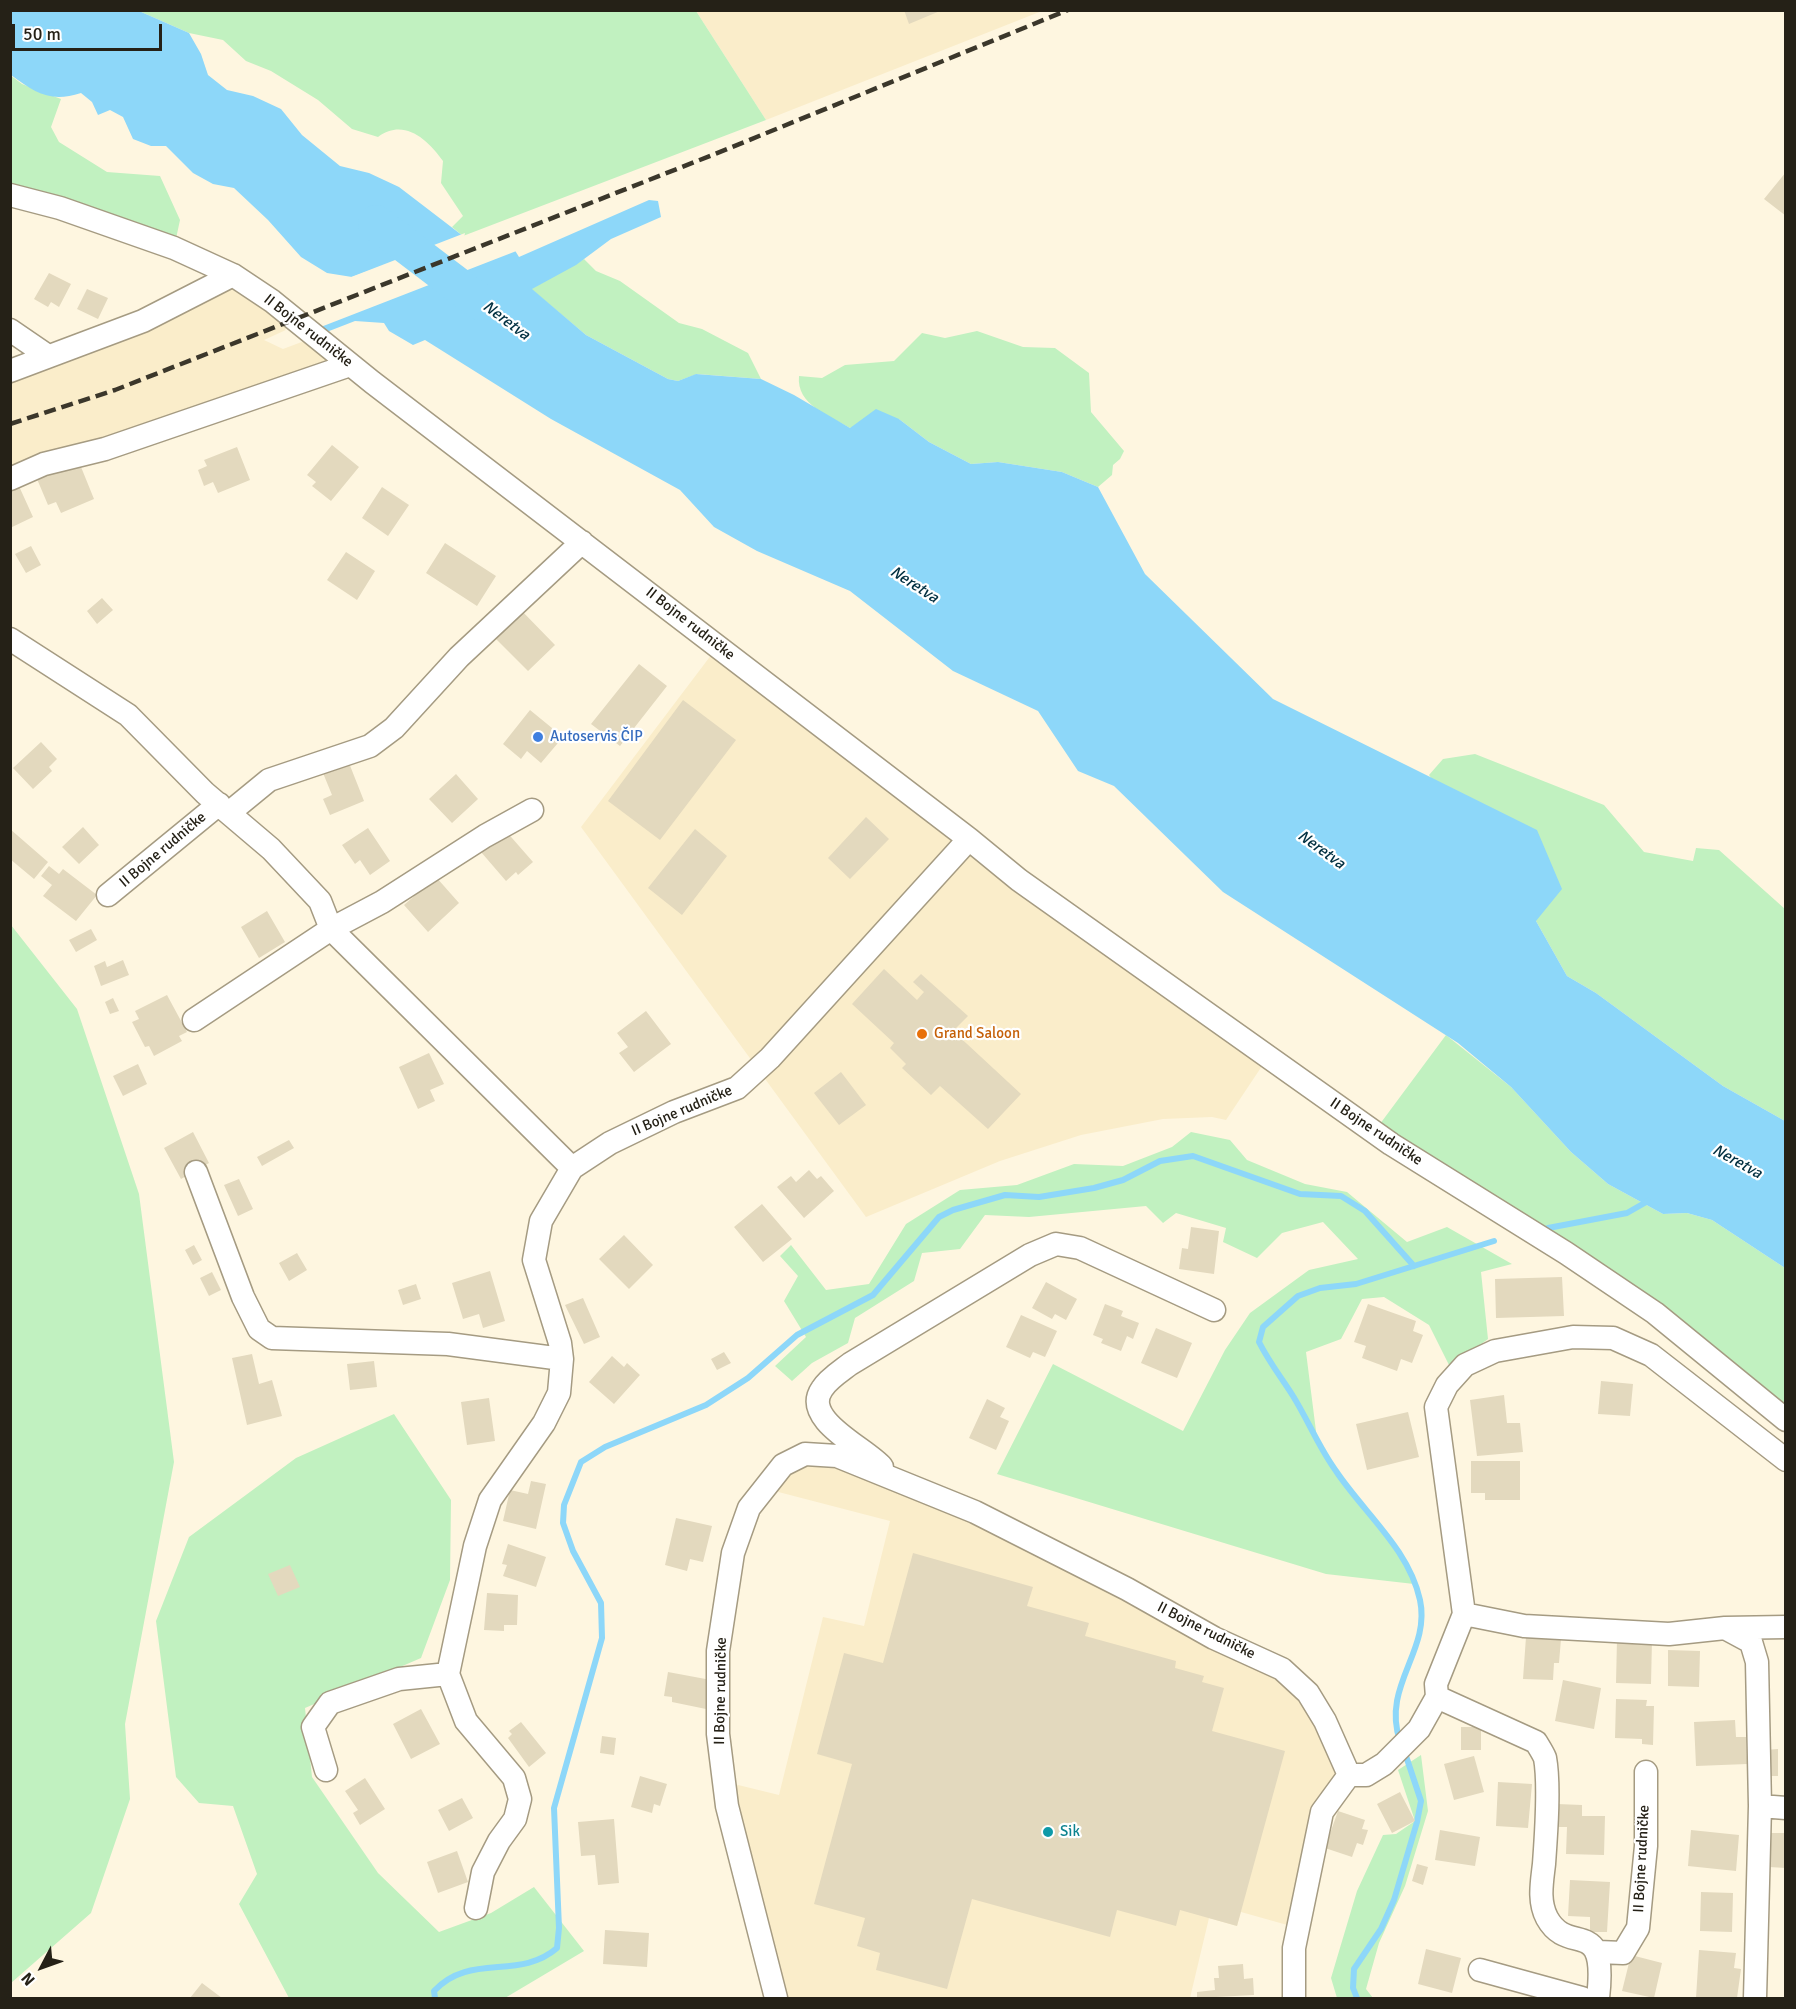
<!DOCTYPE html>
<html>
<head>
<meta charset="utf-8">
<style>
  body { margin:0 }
  #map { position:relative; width:1796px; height:2009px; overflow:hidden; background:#fef6e0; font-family:Signika,sans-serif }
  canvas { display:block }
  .frame { position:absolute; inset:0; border:12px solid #252117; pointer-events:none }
  .north { position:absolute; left:12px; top:1937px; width:60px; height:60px; -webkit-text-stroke:4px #fff; paint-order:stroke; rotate:229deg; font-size:16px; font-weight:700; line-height:24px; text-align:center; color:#252117 }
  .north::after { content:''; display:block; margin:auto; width:21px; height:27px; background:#252117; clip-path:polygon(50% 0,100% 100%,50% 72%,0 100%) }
  .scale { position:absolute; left:12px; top:24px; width:150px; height:27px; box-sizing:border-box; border:3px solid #252117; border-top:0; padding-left:8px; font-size:18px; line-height:21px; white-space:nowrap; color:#252117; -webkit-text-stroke:4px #fff; paint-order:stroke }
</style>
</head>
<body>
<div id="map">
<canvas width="1796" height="2009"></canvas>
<div class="frame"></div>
<div class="north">N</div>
<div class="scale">50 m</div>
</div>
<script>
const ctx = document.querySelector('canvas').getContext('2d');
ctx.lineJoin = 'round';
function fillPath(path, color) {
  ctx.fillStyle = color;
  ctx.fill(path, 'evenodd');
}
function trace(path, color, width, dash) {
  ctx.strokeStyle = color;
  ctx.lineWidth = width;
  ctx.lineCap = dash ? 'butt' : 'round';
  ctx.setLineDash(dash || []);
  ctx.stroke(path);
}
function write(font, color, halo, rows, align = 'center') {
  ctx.font = font + ' Signika,sans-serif';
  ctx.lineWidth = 4.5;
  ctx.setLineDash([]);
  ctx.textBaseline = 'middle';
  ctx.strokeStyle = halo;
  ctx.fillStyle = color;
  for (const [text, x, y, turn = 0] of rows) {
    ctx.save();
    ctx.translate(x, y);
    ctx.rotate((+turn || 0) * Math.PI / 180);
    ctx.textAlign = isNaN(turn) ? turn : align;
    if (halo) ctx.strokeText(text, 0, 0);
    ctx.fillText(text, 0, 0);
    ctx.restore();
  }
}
const built = new Path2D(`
  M696 11H1042L766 120Z
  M233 275 272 301 288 329 264 340 283 349 315 337 350 365 11 474V371Z
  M718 646 1268 1057 1226 1120 1212 1117 1163 1119 1081 1135 1000 1161 866 1217 581 827Z
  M837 1456 1282 1669 1325 1721 1339 1787 1298 1928 1241 1912 1237 1926 1209 1918 1190 1998H776L730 1783 779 1795 823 1617 864 1626 890 1521 763 1488 783 1465Z`);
const green = new Path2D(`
  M139 11H696L766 120 463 236 452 227 463 216 441 183 443 161C427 139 404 118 378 137L352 129 318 100 271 71 246 61 223 40 189 33Z
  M10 75 22 84 61 99 51 127 59 142 107 172 160 176 180 220 174 248 11 195Z
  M584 259 596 271 620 281 679 323 702 329 748 353 761 379 697 374 678 381 668 379 586 335 531 289Z
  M977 331 1023 347 1055 348 1089 373 1091 412 1124 451 1120 459 1113 465 1112 475 1098 487 1062 472 998 462 971 464 929 442 899 419 850 428C830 416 796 405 799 376L822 378 845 365 894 361 922 333 945 338Z
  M1475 754 1604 805 1644 852 1693 861 1696 848 1719 850 1785 909V1121L1723 1086 1596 993 1567 976 1536 921 1429 775 1443 759Z
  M11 925 77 1009 139 1194 174 1462 125 1724 130 1799 91 1913 11 1983Z
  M1446 1035 1511 1087 1571 1152 1608 1184 1663 1214 1687 1213 1712 1220 1785 1268V1420L1654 1313 1374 1132Z
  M1191 1132 1230 1140 1247 1160 1305 1184 1347 1192 1407 1242 1447 1227 1512 1264 1481 1272 1488 1339 1450 1367 1429 1325 1384 1297 1362 1299 1341 1339 1306 1352 1317 1439 1335 1470 1406 1560 1414 1584 1326 1574 997 1474 1053 1364 1183 1431 1225 1350 1250 1313 1309 1270 1358 1259 1323 1222 1282 1233 1257 1258 1223 1242 1226 1228 1176 1213 1163 1223 1146 1206 1029 1217 985 1215 960 1249 922 1253 914 1281 855 1318 848 1343 812 1363 792 1381 775 1366 806 1337 784 1301 798 1276 780 1256 791 1245 826 1290 869 1284 906 1224 960 1190 1017 1185 1074 1164 1123 1166 1172 1147Z
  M394 1414 451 1500 450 1580 421 1658 305 1708 312 1777 378 1873 439 1932 491 1913 534 1887 584 1951 505 1998H289L239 1904 257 1874 233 1806 199 1803 176 1777 156 1621 189 1537 296 1458Z
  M1421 1755 1428 1811 1405 1886 1379 1943 1366 1989 1373 1998H1337L1331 1978 1357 1891 1383 1835 1396 1834 1415 1821 1398 1770Z`);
const water = new Path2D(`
  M11 11H139L189 33 201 54 208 75 227 90 253 96 281 109 302 135 340 166 369 173 399 187 463 236 352 277 327 273 301 257 268 220 234 188 213 184 193 173 166 146H151L133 139 123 117 110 110 98 115 92 102 81 93C50 103 36 93 11 75Z
  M649 200 658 201 661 217 611 239 576 265 532 289 586 335 668 379 678 381 696 374 761 379 794 395 850 428 876 409 899 419 929 442 971 464 998 462 1062 472 1098 487 1145 574 1273 699 1537 830 1562 889 1536 921 1567 976 1596 993 1723 1086 1785 1121V1268L1712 1220 1687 1213 1663 1214 1608 1184 1571 1152 1511 1087 1458 1043 1223 892 1114 786 1078 771 1038 711 953 671 850 591 757 551 714 527 680 490 551 419 425 340 413 345 389 331 384 323 355 321 306 340 288 329 496 258 511 244 519 257Z`);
const pier = new Path2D(`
  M465 233 464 238 353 280 346 279Z
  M510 241 519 250 295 337 285 330 287 326 489 251 496 255Z`);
const stream = new Path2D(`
  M1548 1228 1627 1213 1648 1201
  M1400 1741C1381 1686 1431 1651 1420 1600 1409 1549 1364 1513 1336 1471 1319 1448 1308 1420 1293 1396 1281 1377 1269 1362 1259 1342L1263 1327 1298 1296 1320 1288 1356 1284 1494 1241
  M435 1998 434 1991C470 1952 519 1981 557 1948L559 1928 554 1808 602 1638 601 1603 573 1551 563 1523 564 1505 581 1462 605 1447 706 1405 748 1378 797 1335 873 1295 939 1217 953 1210 1005 1195 1039 1197 1094 1188 1123 1180 1160 1161 1193 1156 1300 1194 1341 1196 1365 1211 1414 1266
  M1357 1998 1353 1988 1354 1969 1381 1929 1394 1900 1417 1822 1421 1801 1404 1750`);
const river = new Path2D(`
  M376 223 480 302`);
const building = new Path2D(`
  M904 10H940V11L909 24Z
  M1786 172V216L1764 199Z
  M49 273 71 284 59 307 51 302 48 307 34 299Z
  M87 289 108 298 98 319 77 309Z
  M332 445 359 467 331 501 312 486 316 482 307 475Z
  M237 447 250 480 218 493 213 482 204 486 198 470 207 466 204 460Z
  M79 462 94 499 61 513 56 502 48 505 37 479Z
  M18 484 33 517 10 528V488Z
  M382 487 409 505 388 536 362 518Z
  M445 543 496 576 477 606 426 573Z
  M31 546 41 565 26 573 15 554Z
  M346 552 375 571 357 600 327 580Z
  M102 598 113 610 97 624 87 611Z
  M519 608 555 645 528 671 492 635Z
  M639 664 667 686 620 746 591 724Z
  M683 700 736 740 660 840 608 801Z
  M530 710 563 737 541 763 527 751 521 759 503 744Z
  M41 742 57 759 49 767 52 771 33 789 13 768Z
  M349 763 364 801 330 815 323 799 332 795 323 773Z
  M456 774 478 799 452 823 429 799Z
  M866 817 889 839 850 879 828 858Z
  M83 827 99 845 79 864 62 847Z
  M368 828 390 861 370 875 360 860 355 864 342 845Z
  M10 829 48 862 34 879 10 859Z
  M695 829 727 856 682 915 648 888Z
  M505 830 533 862 518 875 516 872 506 881 481 852Z
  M49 866 59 874 63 869 97 895 76 921 43 896 52 885 41 876Z
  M436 877 459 903 428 932 404 905Z
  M267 911 285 942 259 958 241 927Z
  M91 929 97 940 76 952 69 940Z
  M123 960 129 975 101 986 94 966 105 961 107 967Z
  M884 969 917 1000 924 992 913 982 921 974 968 1016 953 1031 1021 1094 988 1129 940 1086 931 1095 902 1068 906 1064 890 1048 894 1043 852 1004Z
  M167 995 187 1032 179 1036 182 1041 154 1056 149 1046 145 1047 132 1022 139 1019 135 1011Z
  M113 998 119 1011 110 1014 105 1002Z
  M646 1011 671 1044 634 1072 619 1053 628 1047 617 1033Z
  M429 1053 444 1084 430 1090 435 1101 418 1109 399 1067Z
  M138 1064 147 1084 123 1096 113 1076Z
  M841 1072 866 1105 839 1125 814 1093Z
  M193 1132 209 1163 181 1179 164 1148Z
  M289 1140 294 1148 262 1166 257 1157Z
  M809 1170 817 1179 821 1176 834 1191 804 1218 777 1187 791 1176 796 1182Z
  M239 1179 253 1209 238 1216 224 1185Z
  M762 1204 792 1239 763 1262 734 1227Z
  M1191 1227 1219 1231 1214 1274 1179 1269 1182 1248 1188 1249Z
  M624 1235 653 1265 629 1289 599 1259Z
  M194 1245 202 1260 193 1265 185 1250Z
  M297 1253 307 1270 289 1281 279 1263Z
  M490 1271 505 1321 483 1328 479 1314 463 1319 452 1283Z
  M212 1272 221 1290 209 1296 200 1278Z
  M1562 1277 1564 1316 1496 1318 1495 1279Z
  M1046 1282 1077 1299 1066 1320 1055 1314 1052 1319 1032 1308Z
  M416 1284 421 1299 403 1305 398 1290Z
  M583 1298 600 1337 584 1344 565 1305Z
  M1105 1304 1123 1311 1121 1316 1139 1323 1133 1339 1127 1336 1121 1351 1101 1343 1103 1339 1093 1335Z
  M1368 1304 1416 1321 1413 1331 1423 1335 1412 1363 1401 1359 1397 1371 1362 1358 1366 1346 1354 1342Z
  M1021 1315 1057 1331 1045 1357 1033 1352 1030 1358 1006 1347Z
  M1156 1328 1192 1343 1177 1378 1141 1363Z
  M724 1352 731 1363 717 1370 711 1359Z
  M252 1354 259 1384 272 1380 282 1416 247 1425 232 1358Z
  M612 1356 624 1367 627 1363 640 1375 614 1404 589 1382Z
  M374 1361 377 1387 350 1390 347 1364Z
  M1601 1381 1633 1384 1630 1416 1598 1414Z
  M1504 1395 1507 1423H1520L1523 1452 1477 1456 1470 1400Z
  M489 1398 495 1441 467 1445 461 1402Z
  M987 1399 1005 1408 1000 1417 1009 1421 996 1450 969 1438Z
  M1408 1412 1419 1457 1367 1470 1356 1424Z
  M1471 1461H1520V1500H1485V1493H1471Z
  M531 1481 546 1484 536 1529 503 1521 510 1490 528 1494Z
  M676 1518 712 1526 703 1562 690 1559 687 1571 665 1565Z
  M508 1544 546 1557 536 1587 503 1576 507 1565 502 1564Z
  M913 1553 1033 1587 1027 1606 1089 1623 1085 1636 1176 1661 1175 1668 1204 1676 1202 1682 1224 1688 1212 1731 1285 1751 1237 1926 1180 1910 1176 1926 1117 1910 1110 1937 972 1899 947 1989 876 1970 880 1953 857 1946 865 1918 814 1904 852 1764 817 1754 844 1653 883 1663Z
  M290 1565 300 1587 278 1596 268 1574Z
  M487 1593 518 1595 517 1625H504V1631L484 1630Z
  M1526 1637 1561 1639 1559 1663H1554L1553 1680 1523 1679Z
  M1617 1639 1652 1640 1651 1684 1616 1683Z
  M1668 1650 1700 1651 1699 1687 1668 1686Z
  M668 1672 711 1680 706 1709 672 1702V1697L664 1696Z
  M1563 1680 1601 1688 1594 1729 1555 1721Z
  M1616 1699 1647 1700 1646 1706H1654L1653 1745 1642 1744V1739L1615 1738Z
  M421 1709 440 1744 411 1759 393 1724Z
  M1735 1720 1736 1737H1746L1747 1764 1696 1766 1694 1722Z
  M521 1722 546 1753 529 1767 508 1738 512 1734 509 1731Z
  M1461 1727H1481V1750H1461Z
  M602 1736 616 1738 614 1755 600 1753Z
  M1778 1749V1776H1765V1750Z
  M1474 1756 1484 1792 1454 1800 1444 1764Z
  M640 1776 667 1784 660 1806 654 1804 652 1813 631 1807Z
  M365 1778 385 1809 360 1825 353 1813 358 1810 345 1791Z
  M1498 1782 1532 1784 1528 1828 1496 1826Z
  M1400 1792 1415 1821 1392 1833 1377 1804Z
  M462 1798 473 1818 449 1831 438 1810Z
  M1557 1804 1582 1805V1816H1605L1604 1855 1566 1854 1567 1827H1556Z
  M1338 1811 1365 1820 1362 1829 1368 1830 1363 1845 1357 1843 1352 1857 1325 1848Z
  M614 1819 619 1883 598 1885 595 1855 581 1856 578 1822Z
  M1440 1830 1480 1837 1475 1866 1435 1860Z
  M1691 1830 1739 1835 1736 1871 1688 1866Z
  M1770 1833H1786V1868L1769 1867Z
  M457 1851 468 1882 438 1893 427 1862Z
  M1417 1864 1428 1867 1423 1885 1412 1881Z
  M1570 1880 1610 1882 1607 1932H1590V1917L1568 1916Z
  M1701 1892 1733 1893 1732 1932 1700 1931Z
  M605 1930 649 1933 647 1967 603 1964Z
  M1426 1949 1461 1958 1452 1993 1418 1984Z
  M1699 1950 1736 1953 1734 1968 1741 1969 1737 1998H1696Z
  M1631 1955 1662 1963 1654 1998 1622 1991Z
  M1243 1964 1244 1979 1253 1978 1254 1995 1197 1998V1992L1215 1990 1214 1978H1219L1218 1966Z
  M202 1983 222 1998H190Z`);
const minor = new Path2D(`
  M10 195 60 208 174 248 233 275 272 301 372 382 969 839 1019 880 1391 1144 1566 1253 1655 1313 1786 1420
  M10 330 48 356
  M10 371 143 321 233 275
  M10 479 44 464 105 449 350 365
  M10 639 128 715 205 793 271 849 320 901 331 929 572 1168
  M230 812 269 780 370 746 394 728 459 657 582 542
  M108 895 219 804
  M194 1020 331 929 382 902 485 836 532 810
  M196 1172 243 1297 259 1329 272 1338 448 1344 562 1359
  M882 1467C866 1448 801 1420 822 1389 828 1379 841 1371 850 1364L1030 1255 1056 1244 1080 1248 1214 1310
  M1464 1614 1524 1626 1669 1634 1725 1628 1786 1627
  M1725 1628 1751 1642 1757 1662 1760 1806 1755 1998
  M1437 1697 1536 1742C1539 1747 1543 1753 1545 1758 1550 1785 1546 1836 1544 1864 1542 1882 1538 1901 1547 1918 1569 1958 1608 1913 1598 1998
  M326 1770 313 1727 330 1703 399 1679 448 1674
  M1760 1806 1786 1808
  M476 1908 483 1872 499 1841 515 1819 520 1799 514 1778 466 1721 448 1674 475 1546 490 1500 544 1423 559 1393 562 1359 560 1343 534 1260 541 1221 572 1168 610 1143 674 1112 737 1088 770 1058 969 839
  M1598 1952 1623 1953 1638 1928 1646 1846V1772
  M1480 1970 1582 1998
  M776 1998 727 1806 718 1734V1651L733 1553 749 1508 783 1465 805 1454 837 1456 975 1512 1127 1589 1214 1638 1282 1669 1308 1693 1325 1721 1349 1775
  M1294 1998V1948L1322 1812 1349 1775H1366L1384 1764 1419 1729 1437 1697 1436 1684 1464 1614 1436 1407 1447 1385 1465 1365 1495 1351 1573 1337 1613 1338 1651 1355 1786 1460`);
const rail = new Path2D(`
  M10 424 115 390 715 154 1068 10`);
const markers = [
  [538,737,6,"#3f7fe0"],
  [922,1034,6,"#e8710a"],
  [1048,1832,6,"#0f9aa8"]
];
const streetNames = [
  ["II Bojne rudničke",308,331,38],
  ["II Bojne rudničke",690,624,38],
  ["II Bojne rudničke",163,850,-40],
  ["II Bojne rudničke",682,1111,-23],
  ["II Bojne rudničke",1376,1132,34],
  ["II Bojne rudničke",1206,1631,27],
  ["II Bojne rudničke",721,1691,-89],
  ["II Bojne rudničke",1642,1859,-87]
];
const shopNames = [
  ["Autoservis ČIP",550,737]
];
const foodNames = [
  ["Grand Saloon",934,1034]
];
const cultureNames = [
  ["Sik",1060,1832]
];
const waterNames = [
  ["Neretva",506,321,37],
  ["Neretva",914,585,33],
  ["Neretva",1321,850,36],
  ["Neretva",1737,1162,29]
];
fillPath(built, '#faedca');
fillPath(green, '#c1f1c0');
fillPath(water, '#8dd7f9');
fillPath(pier, '#fef6e0');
trace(stream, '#8dd7f9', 6);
trace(river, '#8dd7f9', 36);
fillPath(building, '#e3d9be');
trace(minor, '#a59b82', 25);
trace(minor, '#fff', 22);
trace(rail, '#3b372b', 4.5, [12, 6]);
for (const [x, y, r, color] of markers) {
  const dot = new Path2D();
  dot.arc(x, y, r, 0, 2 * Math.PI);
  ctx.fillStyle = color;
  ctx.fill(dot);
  trace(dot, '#fff', 2);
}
write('15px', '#252117', '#fff', streetNames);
write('15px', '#366cbe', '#fff', shopNames, 'left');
write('15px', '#c56008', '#fff', foodNames, 'left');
write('15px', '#0d838f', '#fff', cultureNames, 'left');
write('italic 16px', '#023041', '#fff', waterNames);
</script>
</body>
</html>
